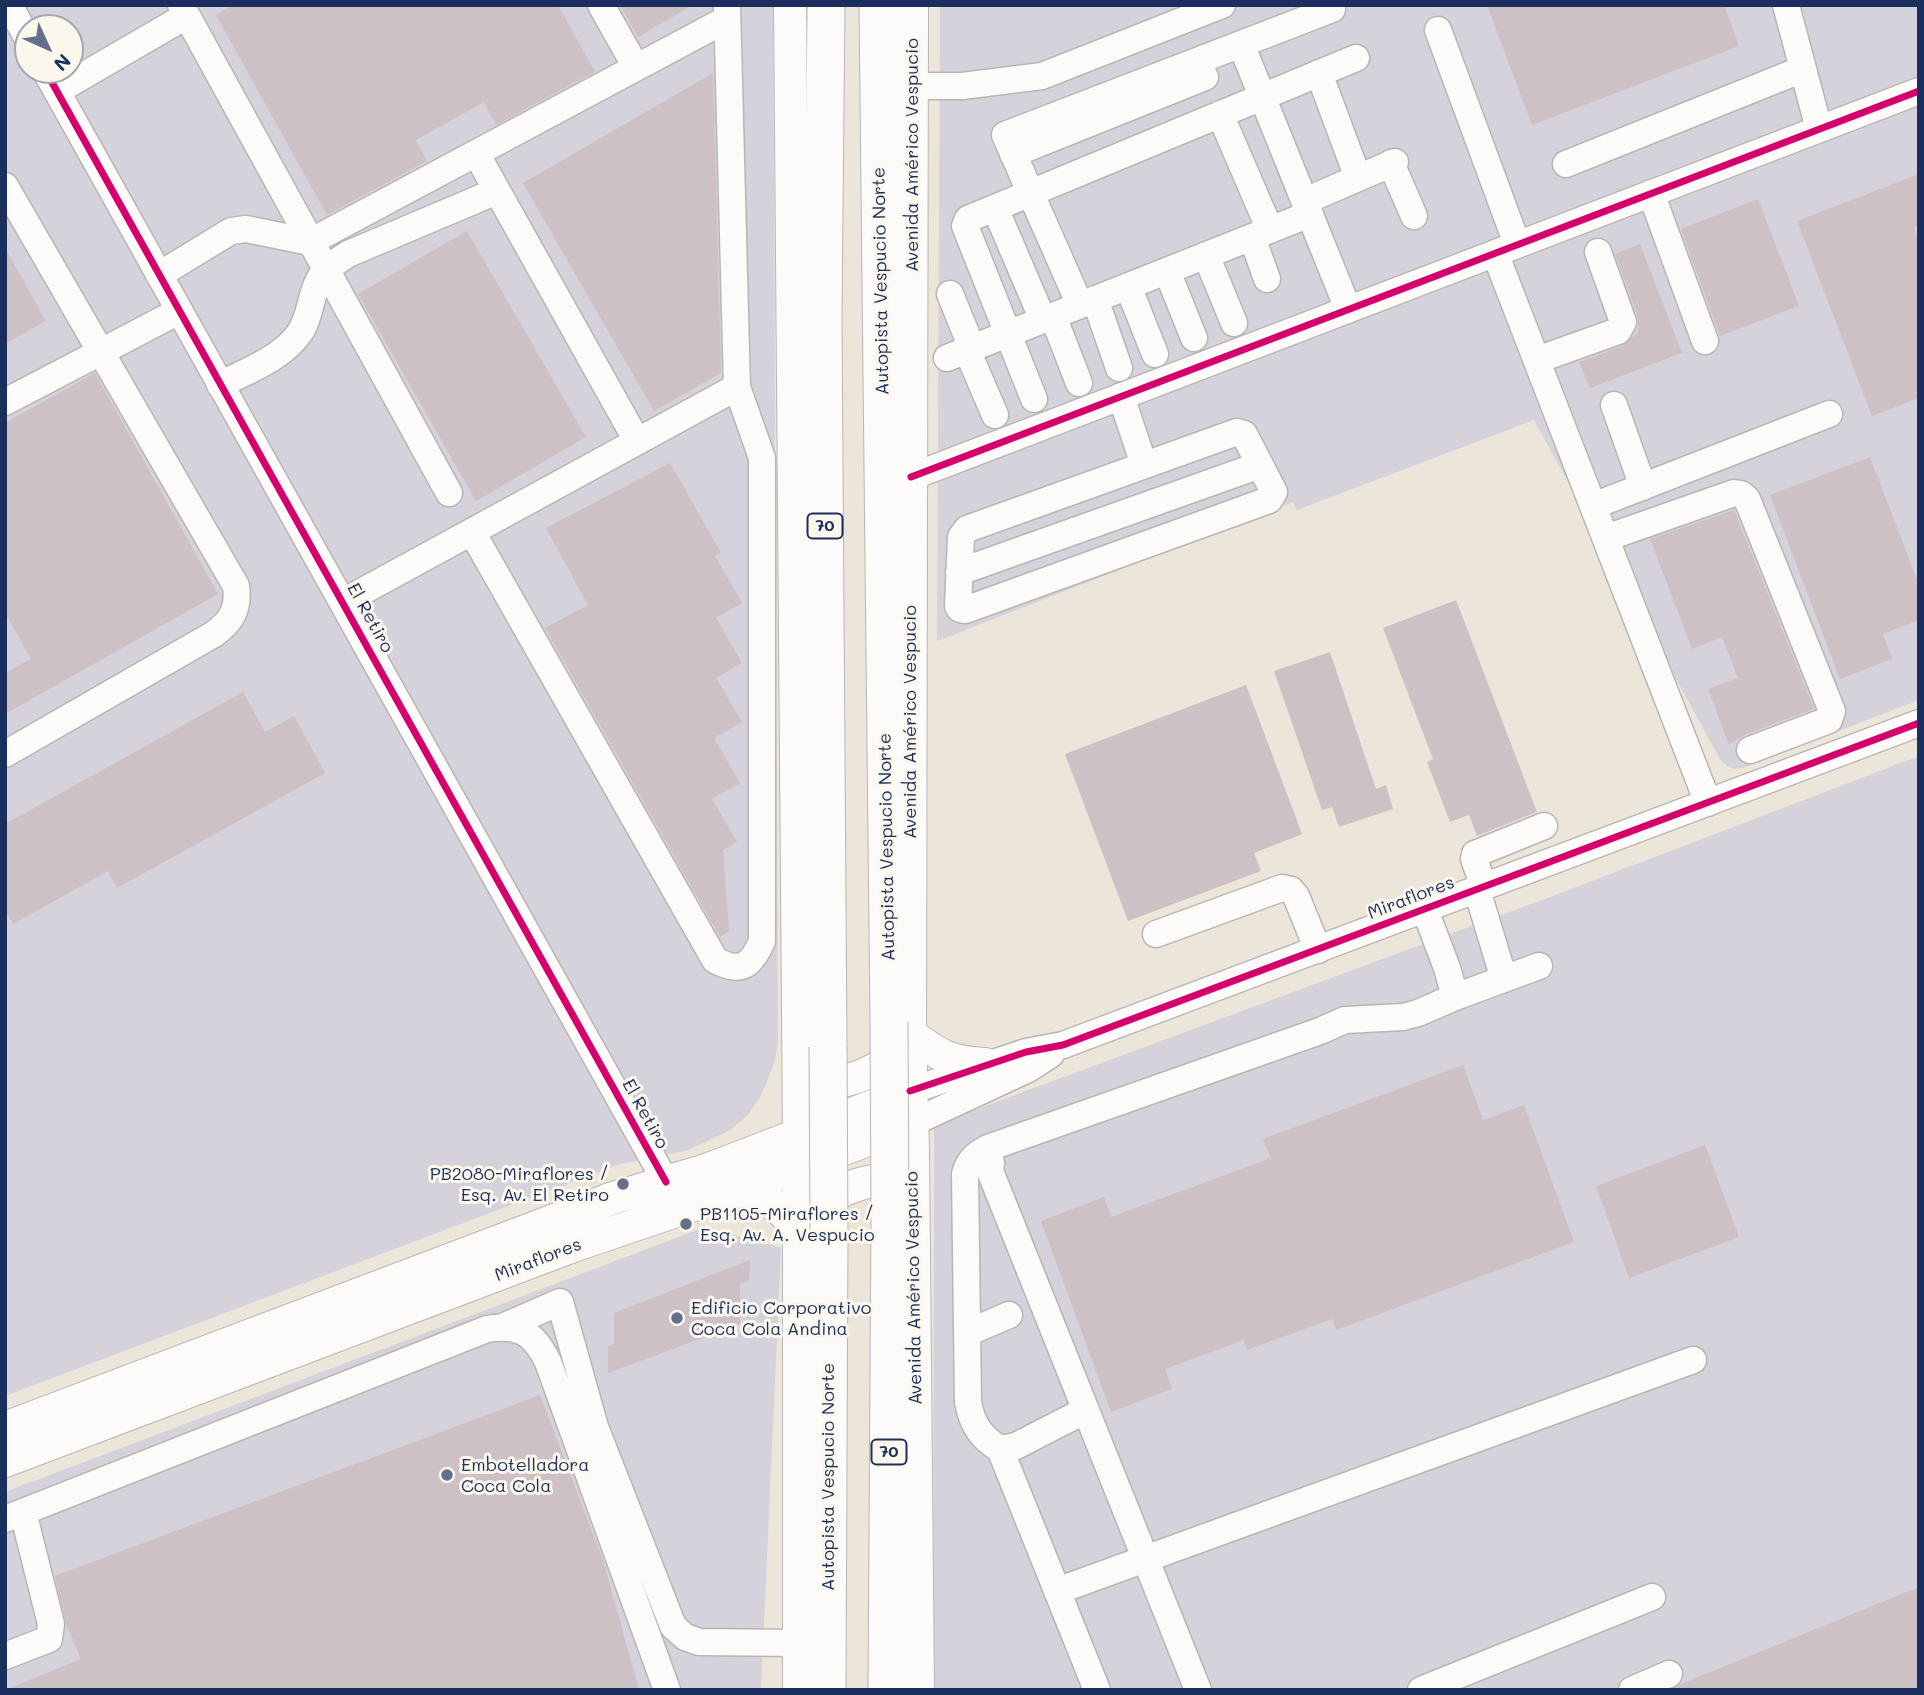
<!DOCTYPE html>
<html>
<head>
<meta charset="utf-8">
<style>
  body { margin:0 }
  #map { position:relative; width:1924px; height:1695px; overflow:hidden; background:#ece6da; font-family:Mali,sans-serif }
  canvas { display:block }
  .frame { position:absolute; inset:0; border:7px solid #1b2f5e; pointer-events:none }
  .north { position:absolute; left:14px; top:14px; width:70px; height:70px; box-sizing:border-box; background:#fbf7ec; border:2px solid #a1a7b3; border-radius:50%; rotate:135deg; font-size:19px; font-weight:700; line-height:28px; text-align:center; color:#1b2f5e }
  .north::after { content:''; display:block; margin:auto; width:24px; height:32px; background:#646f89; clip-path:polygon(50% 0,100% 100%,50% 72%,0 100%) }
</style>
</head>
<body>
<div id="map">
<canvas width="1924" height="1695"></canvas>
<div class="frame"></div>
<div class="north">N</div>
</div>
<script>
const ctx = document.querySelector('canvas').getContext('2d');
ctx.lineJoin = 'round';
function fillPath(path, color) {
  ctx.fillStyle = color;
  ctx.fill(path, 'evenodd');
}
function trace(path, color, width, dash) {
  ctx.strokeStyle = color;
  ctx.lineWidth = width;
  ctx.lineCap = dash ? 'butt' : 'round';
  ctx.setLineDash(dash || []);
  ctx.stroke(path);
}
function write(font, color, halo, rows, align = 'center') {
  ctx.font = font + ' Mali,sans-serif';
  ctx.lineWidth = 6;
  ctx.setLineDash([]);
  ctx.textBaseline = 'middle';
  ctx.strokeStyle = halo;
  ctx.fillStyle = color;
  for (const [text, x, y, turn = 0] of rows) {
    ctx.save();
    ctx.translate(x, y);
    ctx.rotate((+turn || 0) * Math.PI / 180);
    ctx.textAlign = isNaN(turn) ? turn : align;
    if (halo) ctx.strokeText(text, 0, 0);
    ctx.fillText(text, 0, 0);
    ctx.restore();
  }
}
const industrial = new Path2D(`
  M5 5H773L778 1042 775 1061 761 1096 748 1115 730 1130 689 1150 617 1165 5 1396ZM28 28H70V70H28Z
  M940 5H1919V700L1743 768 1734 769 1727 766 1721 761 1534 420 1297 510 1293 502 937 641Z
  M1919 756V1690H933L934 1125 1558 894Z
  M705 1227 781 1248 761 1690H5V1492Z`);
const building = new Path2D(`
  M233 5H558L595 72 496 125 484 102 416 140 427 161 327 215 216 15Z
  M620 5H693L638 37Z
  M1487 5H1724L1739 46 1532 125Z
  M713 73 721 373 654 411 523 183Z
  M1919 174V226L1914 227 1919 241V398L1872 416 1797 221Z
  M1758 199 1799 306 1720 336 1681 229Z
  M467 231 586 437 476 501 358 294Z
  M1640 244 1682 353 1590 388 1579 362 1623 346 1638 332V317L1615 254Z
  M5 248 46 321 5 344Z
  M95 373 218 594 5 714V673L31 659 5 613V423Z
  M1870 457 1919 585V620L1883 634 1892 659 1840 679 1770 495Z
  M670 463 721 553 715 556 742 603 716 618 742 663 716 678 742 722 714 738 740 783 712 799 737 842 723 850 729 931 720 937 545 628 588 605 546 528Z
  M1734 510 1814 709 1744 735 1729 745 1708 689 1738 678 1722 637 1692 649 1650 539Z
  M1456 600 1537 812 1477 836 1469 815 1450 822 1427 762 1433 759 1383 628Z
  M1330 652 1376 789 1386 785 1393 809 1339 827 1332 807 1322 810 1274 671Z
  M1246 685 1302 834 1254 853 1261 871 1128 921 1065 754Z
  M243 692 265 732 294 716 325 773 117 888 108 871 13 924 5 910V824Z
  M1463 1065 1483 1120 1524 1105 1574 1242 1336 1330 1332 1319 1247 1350 1244 1340 1165 1369 1172 1389 1111 1412 1041 1221 1104 1197 1111 1217 1271 1158 1263 1139Z
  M1705 1145 1739 1237 1629 1278 1596 1186Z
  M750 1260 749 1280 740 1284V1324L608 1373V1346L614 1344V1313Z
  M540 1395 603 1560 639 1690H5L81 1659 66 1623 55 1576Z
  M1919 1587V1690H1672L1681 1684Z`);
const minor = new Path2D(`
  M9 5 28 39
  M181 5 449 493
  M601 5 636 67
  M1786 5 1819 129
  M1438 30 1517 244
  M1241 44 1348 309
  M45 70 666 1182
  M1319 73 1358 178
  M912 86H962L1042 76 1222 5
  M57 91 186 16
  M1220 114 1270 230
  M476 153 637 441
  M1013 154 1205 77
  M1391 163 1414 216
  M1566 164 1803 69
  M5 186 236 586C239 609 232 621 214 634L5 754
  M1651 193 1705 341
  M1305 201 1395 162
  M995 208 1043 320
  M1252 237 1267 279
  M1495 253 1708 803
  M1206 255 1234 323
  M1167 271 1194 338
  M159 275 231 231 246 229 310 242 727 19
  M1128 286 1155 354
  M950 294 972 348
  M1095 299 1119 368
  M1080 305 1005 135 1332 9
  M1053 316 1079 383
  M967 350 995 415
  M947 358 1310 214
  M1537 360 1618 331 1623 322 1598 252
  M220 385C246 371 279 360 298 335 313 316 309 288 326 270 332 264 341 259 348 254L497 191
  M1121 396 1144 465
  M1034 399 965 226 968 219 1356 58
  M5 402 179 311
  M1614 405 1643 487
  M1237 432 1244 434 1274 492 1269 500 965 610 960 609 958 606 961 537 967 529Z
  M911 477 1919 91
  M1593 506 1829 414
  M472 532 715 960C741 974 751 966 762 941V458L737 387 727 5
  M1606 538 1734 493 1741 494 1747 499 1832 711 1829 720 1750 750
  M959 572 1260 465
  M343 602 737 387
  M1484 887 1474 859 1475 854 1544 826
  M1477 890 1504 979
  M1425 910 1447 968 1455 997
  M1156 934 1282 888 1291 890 1296 896 1318 950
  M910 1091 1026 1052 1063 1045 1919 723
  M912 1123 1028 1069 1051 1054
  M988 1148C975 1155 969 1160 965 1174L968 1402C972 1424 981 1438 1000 1449L1097 1690
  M505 1326 560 1302 595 1427 673 1626 685 1637 699 1642 799 1643
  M967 1333 1009 1315
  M1000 1449 1016 1446 1086 1410
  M5 1519 487 1329C520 1324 534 1333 548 1362L667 1690
  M1057 1591 1693 1360
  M5 1656 49 1639 51 1624 23 1512
  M1198 1690 990 1171 991 1163 988 1148 1320 1031 1345 1020 1403 1017 1418 1013 1455 997 1539 966
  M1421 1690 1652 1597
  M1632 1690 1669 1674`);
const major = new Path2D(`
  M790 5 799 1135V1690
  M912 5 910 1034 913 1150 918 1690
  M804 1082C842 1089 893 1070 910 1034 939 1055 948 1062 985 1064
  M735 1191C765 1195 784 1207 799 1233 805 1224 811 1214 819 1206 839 1187 885 1172 911 1183
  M5 1428 613 1198 709 1169 909 1092
  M5 1461 573 1246 735 1191 912 1123`);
const highway = new Path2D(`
  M826 5 823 316 828 1047
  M878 5 889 1022
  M827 1690 829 1239
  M887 1690 890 1215`);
const highwayBridge = new Path2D(`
  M889 1022 890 1215
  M828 1047 829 1239`);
const cycleway = new Path2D(`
  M45 70 666 1182
  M911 477 1919 91
  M910 1091 1026 1052 1063 1045 1919 723`);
const markers = [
  [623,1184,7,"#646f89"],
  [686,1224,7,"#646f89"],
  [677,1318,7,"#646f89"],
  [447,1475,7,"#646f89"]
];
const shields = [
  [825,526,35],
  [889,1452,35]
];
const shieldNames = [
  ["70",825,526],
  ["70",889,1452]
];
const streetNames = [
  ["Avenida Américo Vespucio",912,155,-90],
  ["Autopista Vespucio Norte",881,281,-91],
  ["El Retiro",370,618,61],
  ["Avenida Américo Vespucio",910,722,-90],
  ["Autopista Vespucio Norte",887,847,-91],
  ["Miraflores",1411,898,-21],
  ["El Retiro",645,1114,61],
  ["Miraflores",538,1260,-21],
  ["Avenida Américo Vespucio",914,1288,-91],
  ["Autopista Vespucio Norte",828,1477,-90]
];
const poiNames = [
  ["PB2080-Miraflores /",609,1174,"right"],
  ["Esq. Av. El Retiro",609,1195,"right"],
  ["PB1105-Miraflores /",700,1214],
  ["Esq. Av. A. Vespucio",700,1235],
  ["Edificio Corporativo",691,1308],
  ["Coca Cola Andina",691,1329],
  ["Embotelladora",461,1465],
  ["Coca Cola",461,1486]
];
fillPath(industrial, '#d5d2db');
fillPath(building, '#cdc1c5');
trace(minor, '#b8b6b2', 29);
trace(major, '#b8b6b2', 34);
trace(highway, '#b8b6b2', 39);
trace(minor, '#fcfbf9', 26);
trace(major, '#fcfbf9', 32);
trace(highway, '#fcfbf9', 37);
trace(highwayBridge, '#b8b6b2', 39, []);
trace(highwayBridge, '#fcfbf9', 37);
trace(cycleway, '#d6006c', 7);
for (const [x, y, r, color] of markers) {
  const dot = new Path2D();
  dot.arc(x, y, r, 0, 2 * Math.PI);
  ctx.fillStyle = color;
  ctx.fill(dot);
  trace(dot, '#fbf7ec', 2.5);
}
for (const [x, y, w] of shields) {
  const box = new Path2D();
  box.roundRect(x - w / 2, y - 12.5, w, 25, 5);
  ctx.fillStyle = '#fbf7ec';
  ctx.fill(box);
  trace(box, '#1b2f5e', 2);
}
write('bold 16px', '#1b2f5e', null, shieldNames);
write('18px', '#1b2f5e', '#fbf7ec', streetNames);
write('18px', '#1b2f5e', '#fbf7ec', poiNames, 'left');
</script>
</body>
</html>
